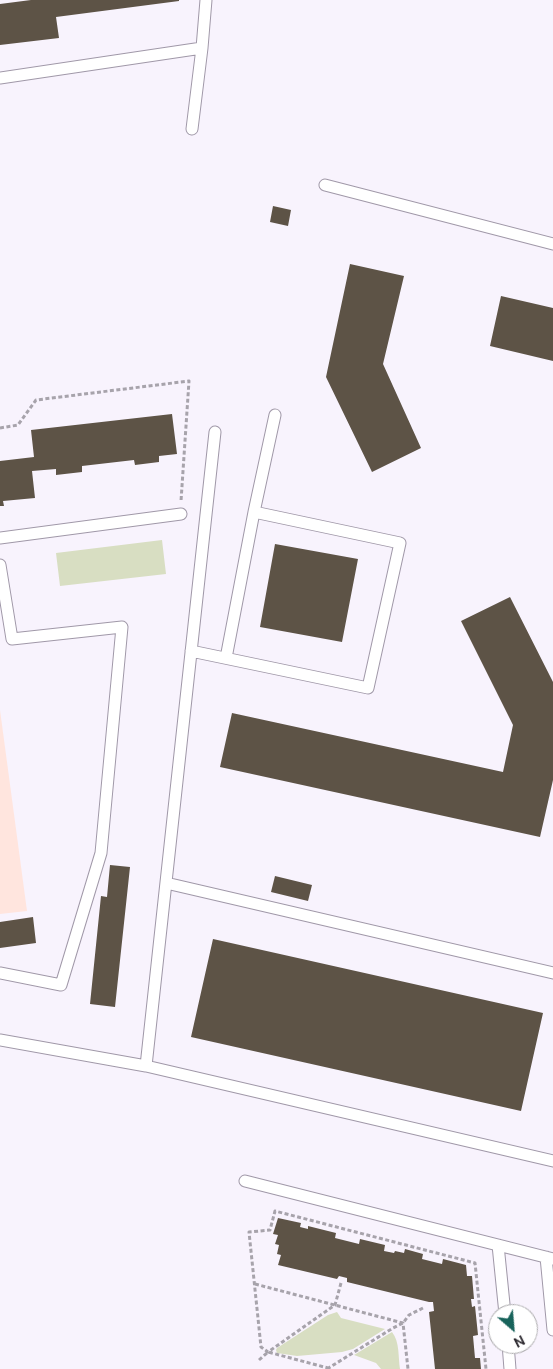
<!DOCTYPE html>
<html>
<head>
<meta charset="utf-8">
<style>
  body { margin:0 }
  #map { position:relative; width:553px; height:1369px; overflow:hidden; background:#f8f3fd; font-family:Ubuntu,sans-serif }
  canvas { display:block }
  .north { position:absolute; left:488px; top:1304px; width:50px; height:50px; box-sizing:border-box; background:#fff; border:1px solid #acabad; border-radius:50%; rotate:153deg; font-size:14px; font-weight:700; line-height:20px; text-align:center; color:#2f2c32 }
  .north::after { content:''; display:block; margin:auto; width:18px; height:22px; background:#18635b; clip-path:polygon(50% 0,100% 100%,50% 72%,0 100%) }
</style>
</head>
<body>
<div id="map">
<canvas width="553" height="1369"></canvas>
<div class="north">N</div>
</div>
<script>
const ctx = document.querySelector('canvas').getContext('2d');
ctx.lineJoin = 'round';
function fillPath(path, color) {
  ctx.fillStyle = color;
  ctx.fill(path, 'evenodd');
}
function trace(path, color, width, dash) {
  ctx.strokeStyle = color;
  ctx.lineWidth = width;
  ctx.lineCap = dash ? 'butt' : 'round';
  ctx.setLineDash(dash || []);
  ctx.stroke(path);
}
const industrial = new Path2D(`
  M0 710 27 911 0 914Z`);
const green = new Path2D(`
  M162 540 166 574 60 586 56 553Z
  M337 1312 341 1318 385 1329 353 1349 342 1352 297 1356 277 1353 276 1350 277 1348 328 1315Z
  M392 1332C400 1342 398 1357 400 1369H381L376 1363 354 1355Z`);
const building = new Path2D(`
  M31 0H179V1L56 17 59 38 0 45V4Z
  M273 206 291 210 288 226 270 222Z
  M350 264 404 276 383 364 421 448 372 472 326 377Z
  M501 296 553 308V361L490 346Z
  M172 414 177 454 159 456V462L135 465 134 460 82 466V472L56 475V469L32 471 35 498 3 501 4 506H0V461L34 457 31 430Z
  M275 544 358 559 342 642 260 627Z
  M510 597 553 682V780L540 837 220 767 232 713 503 772 513 725 461 621Z
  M110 865 130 867 115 1007 90 1004 101 896 107 897Z
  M275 876 312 885 308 901 271 892Z
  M33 917 36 943 0 948V922Z
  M213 939 543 1013 521 1111 191 1037Z
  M278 1218 301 1223 300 1227 308 1229V1226L336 1233 335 1238 359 1244 360 1239 385 1245 384 1251 394 1253 395 1251 404 1253 405 1249 423 1254 422 1259 442 1264 443 1259 466 1265 467 1276H472L474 1299H471L472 1307 475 1306 478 1335 473 1336 475 1358H480L481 1369H435L429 1312 434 1311 433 1302H429L347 1282V1278L339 1276 337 1279 278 1265 281 1255 277 1254 279 1245 275 1244 278 1235 273 1234Z`);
const path = new Path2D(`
  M0 428 18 425 36 400 189 381 181 501
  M341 1283 335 1305 268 1352 261 1347 249 1232 270 1230 275 1211 475 1263 486 1369
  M255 1284 403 1323 408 1369
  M259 1360 268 1352 328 1368
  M327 1369 393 1328 403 1323 409 1315 425 1307`);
const lane = new Path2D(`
  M0 78 202 48
  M192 129 202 48 206 0
  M325 185 553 244
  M0 538 181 514
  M0 565 12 639 122 627 101 853 61 985 0 973
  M191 651 368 688 400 543 254 512 275 415
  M226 658 254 512
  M166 883 553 973
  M0 1040 146 1066 553 1161
  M146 1066 215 432
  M245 1181 553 1259
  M498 1245 505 1314
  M546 1257 553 1330
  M508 1344 510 1369`);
fillPath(industrial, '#ffe5de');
fillPath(green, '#d8dec2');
fillPath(building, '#5d5346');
trace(lane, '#a098a8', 13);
trace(path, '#a7a3ab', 3, [4, 2.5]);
trace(lane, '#fff', 11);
</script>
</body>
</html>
